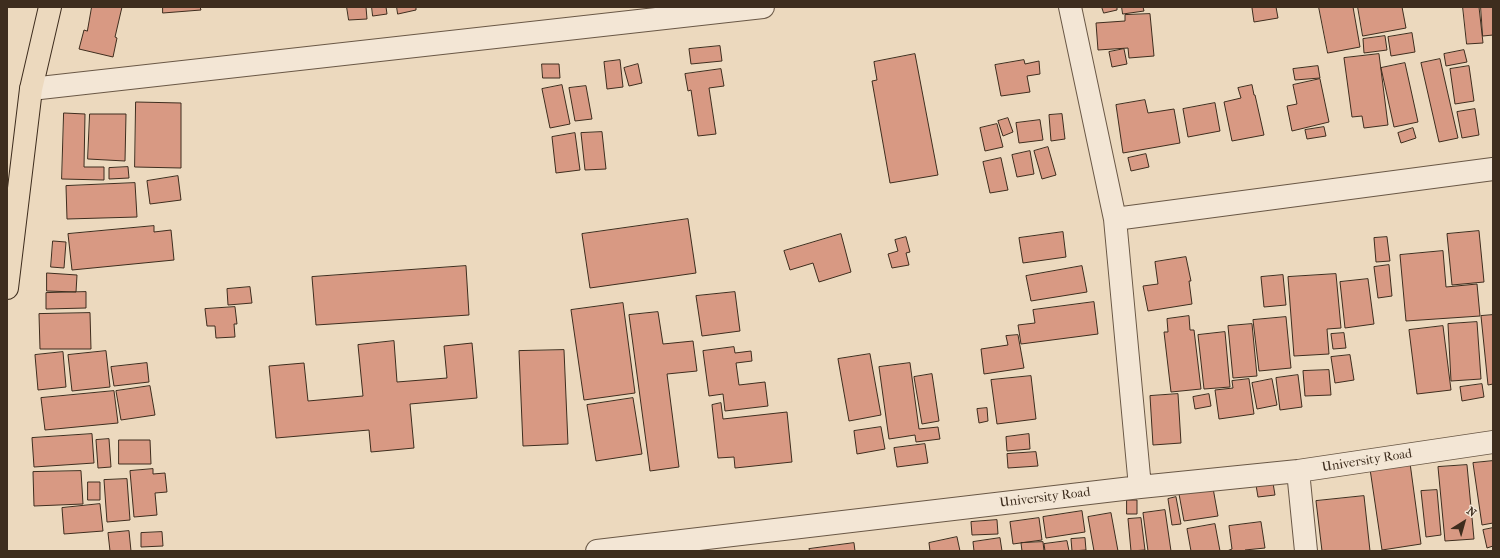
<!DOCTYPE html>
<html>
<head>
<meta charset="utf-8">
<style>
  body { margin:0 }
  #map { position:relative; width:1500px; height:558px; overflow:hidden; background:#ecd9be; font-family:"IM FELL French Canon",serif }
  canvas { display:block }
  .frame { position:absolute; inset:0; border:8px solid #3e2d1e; pointer-events:none }
  .north { position:absolute; left:1444px; top:502px; width:40px; height:40px; -webkit-text-stroke:3px #f3e6d5; paint-order:stroke; rotate:37deg; font-size:11px; font-weight:700; line-height:16px; text-align:center; color:#3e2d1e }
  .north::after { content:''; display:block; margin:auto; width:14px; height:18px; background:#3e2d1e; clip-path:polygon(50% 0,100% 100%,50% 72%,0 100%) }
</style>
</head>
<body>
<div id="map">
<canvas width="1500" height="558"></canvas>
<div class="frame"></div>
<div class="north">N</div>
</div>
<script>
const ctx = document.querySelector('canvas').getContext('2d');
ctx.lineJoin = 'round';
function fillPath(path, color) {
  ctx.fillStyle = color;
  ctx.fill(path, 'evenodd');
}
function trace(path, color, width, dash) {
  ctx.strokeStyle = color;
  ctx.lineWidth = width;
  ctx.lineCap = dash ? 'butt' : 'round';
  ctx.setLineDash(dash || []);
  ctx.stroke(path);
}
function write(font, color, halo, rows, align = 'center') {
  ctx.font = font + ' "IM FELL French Canon",serif';
  ctx.lineWidth = 3;
  ctx.setLineDash([]);
  ctx.textBaseline = 'middle';
  ctx.strokeStyle = halo;
  ctx.fillStyle = color;
  for (const [text, x, y, turn = 0] of rows) {
    ctx.save();
    ctx.translate(x, y);
    ctx.rotate((+turn || 0) * Math.PI / 180);
    ctx.textAlign = isNaN(turn) ? turn : align;
    if (halo) ctx.strokeText(text, 0, 0);
    ctx.fillText(text, 0, 0);
    ctx.restore();
  }
}
const building = new Path2D(`
  M92 7H122L115 37 117 38 113 57 79 49 84 30 87 31Z
  M163 7H200L201 10 163 13Z
  M347 7H366L367 19 349 20Z
  M372 7H386L387 14 373 16Z
  M397 7H416V10L398 14Z
  M1102 7H1117V10L1104 13Z
  M1122 7H1143L1144 11 1123 14Z
  M1256 7H1276L1278 18 1254 22 1252 8Z
  M1319 7H1353L1360 47 1328 53Z
  M1358 7H1402L1406 28 1363 36Z
  M1463 7H1479L1483 43 1467 44Z
  M1481 7H1493V35L1483 36Z
  M1150 14 1154 56 1129 58 1128 48 1098 50 1096 23 1125 21V15Z
  M1412 33 1415 52 1391 56 1388 37Z
  M1385 36 1387 50 1364 53 1363 39Z
  M720 46 722 61 691 64 689 49Z
  M1124 49 1127 64 1112 67 1109 52Z
  M1464 50 1467 62 1446 66 1444 54Z
  M915 54 938 175 890 183 872 81 877 80 874 62Z
  M1379 54 1388 125 1364 128 1362 116 1352 117 1344 58Z
  M1440 59 1458 138 1439 142 1421 63Z
  M620 60 623 87 607 89 604 62Z
  M1024 60 1025 64 1039 61 1040 74 1027 76 1030 92 1001 96 995 65Z
  M1405 63 1418 122 1394 127 1381 68Z
  M542 64H559L560 78H543Z
  M638 64 642 83 629 86 624 68Z
  M1318 66 1320 78 1295 80 1293 69Z
  M1469 66 1474 101 1455 104 1450 69Z
  M721 69 724 86 709 88 716 134 698 136 691 90 688 91 685 74Z
  M1320 79 1329 122 1292 131 1287 106 1297 104 1293 85Z
  M562 85 570 124 550 128 542 89Z
  M1252 85 1254 95H1255L1264 135 1232 141 1224 102 1241 98 1238 88Z
  M586 86 592 119 575 121 569 88Z
  M1145 100 1148 113 1174 109 1180 143 1123 153 1116 105Z
  M136 102 181 103V168L135 167Z
  M1215 103 1220 131 1188 137 1183 109Z
  M1475 109 1479 135 1462 138 1457 112Z
  M64 113 85 114 84 167H104V180L62 179Z
  M90 114H126L125 161 88 159Z
  M1062 114 1065 139 1051 141 1049 115Z
  M1008 118 1013 132 1003 136 998 121Z
  M1040 120 1043 140 1019 143 1016 123Z
  M997 124 1003 147 985 151 980 128Z
  M1324 127 1326 136 1307 139 1305 130Z
  M1413 128 1416 138 1401 143 1398 133Z
  M602 132 606 169 585 170 581 133Z
  M575 133 580 170 556 173 552 137Z
  M1048 147 1056 175 1042 179 1034 151Z
  M1030 151 1034 174 1017 177 1012 155Z
  M1146 154 1149 167 1131 171 1128 158Z
  M1001 158 1008 190 990 193 983 162Z
  M128 167 129 178 109 179V168Z
  M178 176 181 200 150 204 147 181Z
  M135 183 137 217 67 219 66 186Z
  M688 219 696 273 590 288 582 234Z
  M154 226V232L171 230 174 260 72 270 68 234Z
  M1479 231 1484 282 1452 285 1447 234Z
  M1063 232 1066 257 1023 263 1019 238Z
  M841 234 851 272 819 282 813 263 790 270 784 251Z
  M906 237 910 252 906 253 909 265 892 268 888 254 898 251 895 240Z
  M1387 237 1390 261 1376 262 1374 238Z
  M53 241 66 242 64 268 51 267Z
  M1443 251 1446 287 1477 284 1480 316 1406 321 1400 255Z
  M1186 257 1191 281H1189L1192 304 1148 311 1143 286 1158 284 1155 262Z
  M1389 265 1392 296 1378 298 1374 267Z
  M466 266 469 315 316 325 312 277Z
  M1082 266 1087 292 1031 301 1026 276Z
  M47 273 77 275 76 292 47 291Z
  M1336 274 1341 328 1327 329 1329 354 1294 356 1288 277Z
  M1283 275 1286 305 1264 307 1261 277Z
  M1368 279 1374 324 1345 328 1340 282Z
  M250 287 252 303 228 305 227 289Z
  M86 292V308L46 309V293Z
  M735 292 740 331 702 336 696 296Z
  M1094 302 1098 334 1021 344 1018 325 1035 323 1033 310Z
  M623 303 635 393 584 400 571 310Z
  M235 307 237 324H234L235 337 216 338 215 326H207L205 309Z
  M658 312 663 344 693 341 697 371 667 374 679 467 650 471 629 315Z
  M90 313 91 349H40L39 314Z
  M1493 315V384L1488 385 1481 316Z
  M1189 316 1190 330H1194L1201 389 1171 392 1164 332H1168L1167 319Z
  M1286 317 1291 368 1259 371 1253 320Z
  M1477 322 1481 379 1451 381 1448 324Z
  M1252 324 1257 376 1233 378 1228 326Z
  M1443 326 1451 390 1417 394 1409 330Z
  M1225 332 1230 387 1204 389 1198 335Z
  M1344 333 1346 348 1333 349 1331 334Z
  M1018 335 1024 368 984 374 981 349 1008 345 1006 336Z
  M394 341 397 382 447 378 444 346 472 343 477 398 410 404 414 448 371 452 369 430 276 438 269 366 304 363 308 401 363 396 358 345Z
  M734 347 735 353 751 351 752 361 736 363 739 385 765 382 768 406 725 411 723 394 709 396 703 351Z
  M564 350 568 444 523 446 519 351Z
  M106 351 110 387 72 391 68 355Z
  M63 352 66 387 38 390 35 355Z
  M870 354 881 415 849 421 838 359Z
  M1350 355 1354 380 1335 383 1331 357Z
  M147 363 149 382 114 386 111 367Z
  M910 363 919 429 938 427 940 439 916 442 915 435 889 439 879 367Z
  M1329 370 1331 395 1305 396 1303 371Z
  M932 374 939 421 922 424 914 377Z
  M1298 375 1302 407 1280 410 1276 378Z
  M1031 376 1036 419 997 424 991 380Z
  M1249 379 1254 414 1219 419 1215 390 1233 388 1232 381Z
  M1272 379 1277 405 1257 409 1252 383Z
  M1482 384 1484 397 1462 401 1460 387Z
  M150 386 155 415 121 420 116 391Z
  M114 391 118 423 45 430 41 398Z
  M1178 394 1181 443 1153 445 1150 396Z
  M1209 394 1211 406 1195 409 1193 397Z
  M633 398 642 454 596 461 587 405Z
  M721 403 723 419 787 412 792 462 735 468 734 457 718 458 712 405Z
  M987 408 988 421 979 423 977 409Z
  M881 427 885 449 857 454 854 431Z
  M92 434 94 463 34 467 32 438Z
  M1029 434 1030 449 1007 451 1006 437Z
  M109 439 111 467 98 468 96 440Z
  M119 440H150L151 464H119Z
  M925 444 928 463 897 467 894 448Z
  M1036 452 1038 466 1008 468 1007 454Z
  M1493 461V523L1482 525 1473 463Z
  M1410 463 1421 544 1382 550 1370 469Z
  M1467 465 1474 539 1445 541 1438 467Z
  M153 469V474L165 473 167 492 155 493 157 515 134 517 130 471Z
  M81 471 83 504 34 506 33 472Z
  M127 479 130 520 107 522 104 480Z
  M88 482H100V500H88Z
  M1273 483 1275 495 1258 497 1256 485Z
  M1213 488 1218 516 1184 521 1179 494Z
  M1437 490 1441 535 1426 537 1421 491Z
  M1364 496 1370 551H1322L1316 501Z
  M1176 497 1181 524 1172 525 1168 499Z
  M1127 500H1137V514H1127Z
  M100 504 103 531 64 534 62 508Z
  M1165 510 1171 551H1148L1143 513Z
  M1082 511 1085 532 1046 538 1043 517Z
  M1111 513 1118 551H1094L1088 517Z
  M1039 518 1042 540 1013 544 1010 522Z
  M1141 518 1145 550 1131 551 1128 519Z
  M997 520 998 534 972 535 971 522Z
  M1261 522 1265 548 1245 550V551H1227L1232 549 1229 526Z
  M1215 524 1220 551H1191L1187 529Z
  M1493 528V546L1487 548 1483 530Z
  M129 531 131 551H110L108 533Z
  M162 532 163 546 141 547V533Z
  M957 537 960 551H930L929 543Z
  M1000 538 1002 551H974L973 542Z
  M1085 538 1086 550 1072 551 1071 539Z
  M1067 541 1069 551H1045L1044 544Z
  M1043 542 1044 551H1022L1021 543Z
  M854 543 855 551H810L809 549Z`);
const minor = new Path2D(`
  M1070 7 1115 219 1140 487
  M31 89 763 7
  M1115 219 1493 169
  M1298 471 1306 551
  M597 551 1140 487 1298 471 1493 442`);
const major = new Path2D(`
  M7 288 31 89 50 7`);
const streetNames = [
  ["University Road",1367,461,-9],
  ["University Road",1045,498,-7]
];
fillPath(building, '#d89983');
trace(building, '#3e2d1e', 1);
trace(minor, '#6a5846', 24);
trace(major, '#3e2d1e', 24);
trace(minor, '#f3e6d5', 22);
trace(major, '#ecd9be', 22);
write('13px', '#3e2d1e', '#f3e6d5', streetNames);
</script>
</body>
</html>
